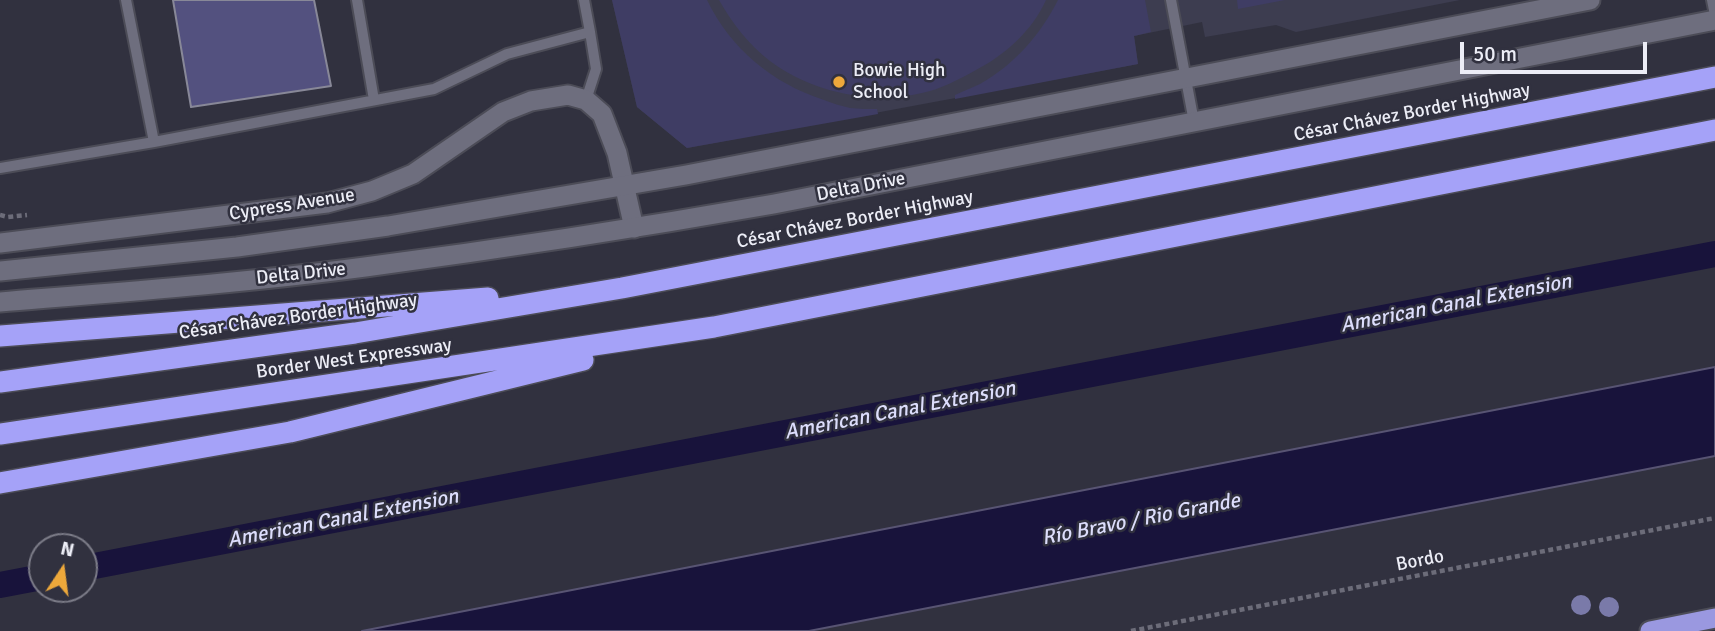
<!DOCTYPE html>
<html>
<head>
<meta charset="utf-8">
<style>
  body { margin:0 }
  #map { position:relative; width:1715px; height:631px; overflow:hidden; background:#31313f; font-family:Signika,sans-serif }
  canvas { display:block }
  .north { position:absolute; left:28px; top:533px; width:70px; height:70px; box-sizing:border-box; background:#31313f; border:2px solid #7c7c88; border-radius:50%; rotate:13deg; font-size:19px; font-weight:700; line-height:28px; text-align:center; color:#ecedf6 }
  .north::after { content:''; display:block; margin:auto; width:24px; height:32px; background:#eda83b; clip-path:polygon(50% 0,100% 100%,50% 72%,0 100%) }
  .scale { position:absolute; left:1460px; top:42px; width:187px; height:32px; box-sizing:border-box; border:4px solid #ecedf6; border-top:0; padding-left:9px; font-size:21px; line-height:24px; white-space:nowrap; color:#ecedf6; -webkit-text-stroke:5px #31313f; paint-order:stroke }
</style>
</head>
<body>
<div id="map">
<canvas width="1715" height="631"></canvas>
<div class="north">N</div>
<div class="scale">50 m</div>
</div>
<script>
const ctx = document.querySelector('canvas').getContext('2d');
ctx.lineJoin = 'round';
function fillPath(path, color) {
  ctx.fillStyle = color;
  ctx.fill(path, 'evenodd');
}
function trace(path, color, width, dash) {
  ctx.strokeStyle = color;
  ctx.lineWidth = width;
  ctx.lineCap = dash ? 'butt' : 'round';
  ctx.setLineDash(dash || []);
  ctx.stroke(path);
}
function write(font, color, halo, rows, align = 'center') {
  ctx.font = font + ' Signika,sans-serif';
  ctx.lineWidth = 5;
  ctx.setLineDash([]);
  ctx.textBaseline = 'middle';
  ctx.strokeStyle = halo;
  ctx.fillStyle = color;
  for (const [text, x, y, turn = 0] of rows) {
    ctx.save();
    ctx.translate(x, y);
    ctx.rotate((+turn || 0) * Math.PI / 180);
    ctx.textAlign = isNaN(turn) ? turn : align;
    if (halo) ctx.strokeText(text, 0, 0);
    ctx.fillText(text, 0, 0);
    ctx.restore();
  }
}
const built = new Path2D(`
  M612 0H1460L1296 32 1276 25 1205 37 1202 22 1134 36 1138 64 687 148 637 107Z`);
const green = new Path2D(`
  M612 0H707C731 49 772 83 824 100 832 103 841 106 850 108 859 109 868 109 877 109L878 114 687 148 637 107Z
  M719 0H1046C1032 31 1005 55 976 70 958 80 941 89 922 93 871 105 811 92 770 61 749 45 732 23 719 0Z
  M1058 0H1145L1151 32 1134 36 1138 64 955 99V95C963 91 972 88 980 84 1014 65 1041 34 1058 0Z
  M1237 0H1285L1238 9Z`);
const water = new Path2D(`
  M1715 367V456L809 631H362Z`);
const canal = new Path2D(`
  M84 568 1715 254
  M0 585 42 577`);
const building = new Path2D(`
  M173 0H314L331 86 191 107Z`);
const path = new Path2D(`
  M0 215 8 217 27 215
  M1131 631 1715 518`);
const service = new Path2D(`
  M126 0 154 142
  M357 0 374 100
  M1171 0 1194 122
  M1712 0 1715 15
  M586 100 596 69 590 32
  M0 168 154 142 434 89 507 54 590 32 584 0`);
const minor = new Path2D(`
  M0 243 327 203 372 191 413 174 503 112 531 101 568 95 586 100 602 114 617 153 634 228`);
const secondary = new Path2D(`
  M0 271 237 247 388 226 686 175 1590 0
  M0 302C122 292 244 283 365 267 502 249 638 228 774 204L1715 20`);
const trunk = new Path2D(`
  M1650 631 1715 618`);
const motorway = new Path2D(`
  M0 336 488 298
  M0 382 355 333 622 288 1715 77
  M0 434 714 327 1715 130
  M0 483 290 432 583 360`);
const trees = [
  [1581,605],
  [1609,607]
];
const markers = [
  [839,82,7,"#eda83b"]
];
const poiNames = [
  ["Bowie High",853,71],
  ["School",853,93]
];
const streetNames = [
  ["César Chávez Border Highway",1412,113,-11],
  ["Delta Drive",861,187,-11],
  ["Cypress Avenue",292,205,-9],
  ["César Chávez Border Highway",855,220,-11],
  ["Delta Drive",301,274,-6],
  ["César Chávez Border Highway",298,317,-8],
  ["Border West Expressway",354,359,-8],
  ["Bordo",1420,561,-11]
];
const waterNames = [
  ["American Canal Extension",1456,304,-11],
  ["American Canal Extension",900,411,-11],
  ["American Canal Extension",343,519,-11],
  ["Río Bravo / Rio Grande",1141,520,-11]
];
fillPath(built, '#3d3d50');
fillPath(green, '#3f3d64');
fillPath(water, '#18133b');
trace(water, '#585473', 2);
trace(canal, '#18133b', 26);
fillPath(building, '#53517f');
trace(building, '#888898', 2);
trace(service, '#4c4c57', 14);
trace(minor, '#4c4c57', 23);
trace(secondary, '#4c4c57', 23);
trace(trunk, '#4c4c57', 23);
trace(motorway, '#4c4c57', 24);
trace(path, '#6c6c79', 4.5, [5, 3.5]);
trace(service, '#6e6e7e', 10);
trace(minor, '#6e6e7e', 19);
trace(secondary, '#6e6e7e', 19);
trace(trunk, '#9a98e0', 19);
trace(motorway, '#a5a2f8', 21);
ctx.fillStyle = '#7a7aa9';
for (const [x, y] of trees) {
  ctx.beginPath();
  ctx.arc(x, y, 10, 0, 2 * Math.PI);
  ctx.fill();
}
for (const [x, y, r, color] of markers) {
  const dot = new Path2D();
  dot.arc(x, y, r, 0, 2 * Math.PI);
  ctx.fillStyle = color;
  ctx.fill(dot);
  trace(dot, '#31313f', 2.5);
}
write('19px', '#ecedf6', '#31313f', poiNames, 'left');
write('19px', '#ecedf6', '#31313f', streetNames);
write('italic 21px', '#dcddfb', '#31313f', waterNames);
</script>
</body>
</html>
